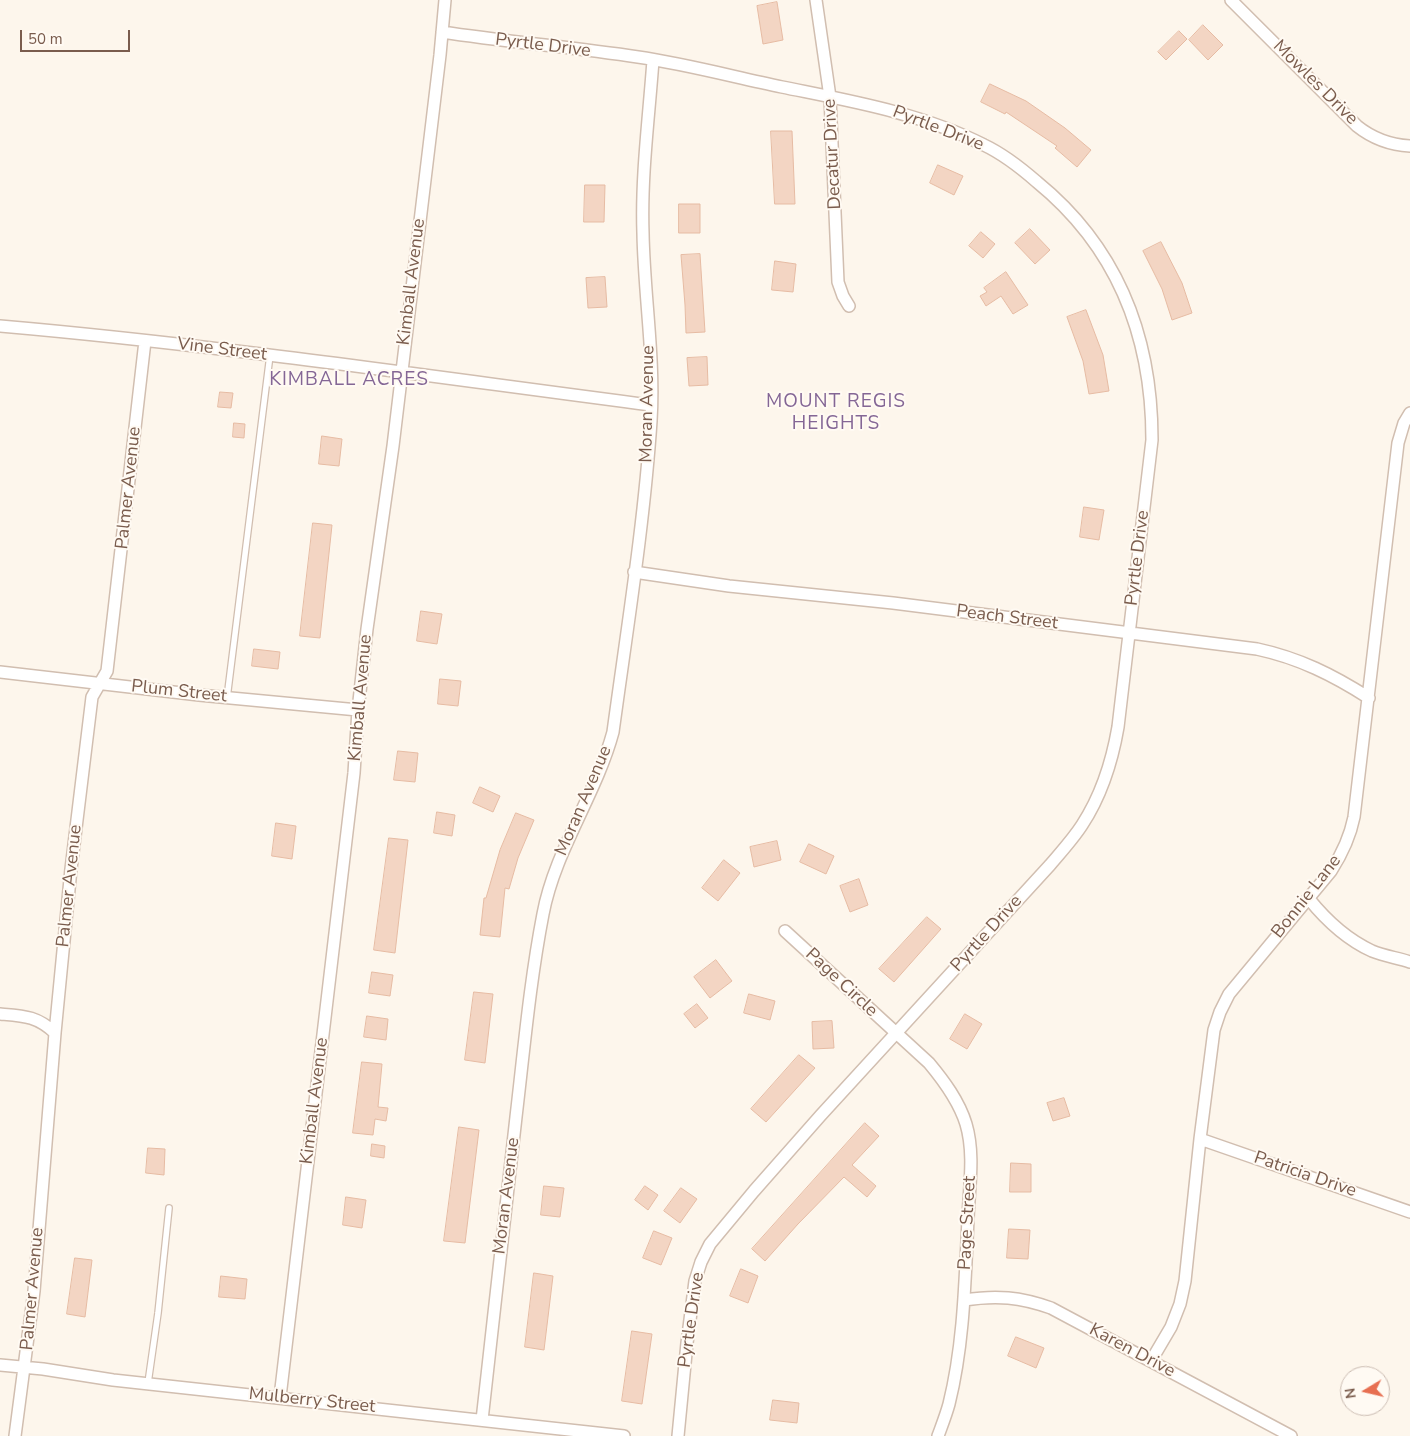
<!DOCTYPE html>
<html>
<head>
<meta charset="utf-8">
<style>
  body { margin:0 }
  #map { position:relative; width:1410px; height:1436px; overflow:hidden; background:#fdf6ec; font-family:"Nunito Sans",sans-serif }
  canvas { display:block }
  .north { position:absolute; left:1340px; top:1366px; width:50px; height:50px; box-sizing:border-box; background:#fffaf3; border:1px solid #cabbb1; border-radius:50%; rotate:261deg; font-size:14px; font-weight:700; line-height:20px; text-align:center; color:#7a5c4d }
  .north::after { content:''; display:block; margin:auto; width:18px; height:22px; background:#e76f51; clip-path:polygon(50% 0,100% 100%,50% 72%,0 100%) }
  .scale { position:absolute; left:20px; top:30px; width:110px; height:22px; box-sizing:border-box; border:2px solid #7a5c4d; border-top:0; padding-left:6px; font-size:15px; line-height:18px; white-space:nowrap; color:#7a5c4d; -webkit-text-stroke:4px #fffaf3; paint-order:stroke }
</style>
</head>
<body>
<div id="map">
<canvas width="1410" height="1436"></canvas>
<div class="north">N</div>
<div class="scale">50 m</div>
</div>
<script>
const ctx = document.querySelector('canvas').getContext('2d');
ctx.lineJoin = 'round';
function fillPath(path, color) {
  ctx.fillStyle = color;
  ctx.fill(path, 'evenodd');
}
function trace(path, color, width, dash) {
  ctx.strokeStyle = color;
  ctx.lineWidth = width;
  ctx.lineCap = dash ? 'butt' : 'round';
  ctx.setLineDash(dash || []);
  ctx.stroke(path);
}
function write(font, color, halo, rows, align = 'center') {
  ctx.font = font + ' "Nunito Sans",sans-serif';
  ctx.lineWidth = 4;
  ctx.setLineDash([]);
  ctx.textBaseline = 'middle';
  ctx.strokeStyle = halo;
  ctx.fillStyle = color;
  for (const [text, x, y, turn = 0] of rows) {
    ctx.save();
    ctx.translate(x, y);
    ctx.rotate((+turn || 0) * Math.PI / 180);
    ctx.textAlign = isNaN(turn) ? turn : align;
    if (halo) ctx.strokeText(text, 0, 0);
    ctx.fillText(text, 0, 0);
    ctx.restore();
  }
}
const building = new Path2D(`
  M777 2 783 40 763 44 757 6Z
  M1203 25 1223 45 1208 60 1189 40Z
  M1179 31 1187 39 1166 60 1158 52Z
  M990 84 1026 101 1065 128 1091 150 1077 167 1055 148 1057 146 1006 112 1005 114 981 102Z
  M771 131H792L795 204H775Z
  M938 165 963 176 954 195 930 183Z
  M585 185H605L604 222H584Z
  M679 204H700V233H679Z
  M1030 229 1050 250 1035 264 1015 243Z
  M981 232 995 244 983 258 969 246Z
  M1161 242 1182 283 1192 313 1172 320 1162 289 1143 251Z
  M700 254 705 332 686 333 685 305 681 255Z
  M775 261 796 264 793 292 772 290Z
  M1006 272 1028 305 1013 314 1001 296 986 306 980 296 987 292 984 288Z
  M605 277 607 307 588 308 586 278Z
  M1086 310 1103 355 1109 391 1089 394 1083 361 1067 317Z
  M707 357 708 385 689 386 687 358Z
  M220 392 233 393 231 408 218 407Z
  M234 423 245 424 244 438 233 437Z
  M322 436 342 439 339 466 319 464Z
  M1084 507 1104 510 1099 540 1080 537Z
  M313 523 332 525 320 638 300 636Z
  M421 611 442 614 437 644 417 641Z
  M254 649 280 652 278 669 252 666Z
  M440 679 461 681 458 706 438 704Z
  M398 751 418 753 415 782 394 780Z
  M480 787 500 796 493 812 473 803Z
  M437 812 455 815 452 836 434 833Z
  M516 813 534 820 518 858 509 889 505 888 500 937 480 935 484 898H486L500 850Z
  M276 823 296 826 292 859 272 856Z
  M389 838 408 840 395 953 374 950Z
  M777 841 781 860 754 867 750 847Z
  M809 844 834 856 826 874 800 862Z
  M724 860 740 873 718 901 702 888Z
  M859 879 868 905 850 912 840 886Z
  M927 917 941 929 894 982 879 969Z
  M716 960 732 981 710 998 694 977Z
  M372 972 393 975 390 996 369 993Z
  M474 992 493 994 485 1063 465 1060Z
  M749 994 775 1001 770 1020 744 1013Z
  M697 1004 708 1018 695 1028 684 1014Z
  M965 1014 982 1024 967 1049 950 1039Z
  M367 1016 388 1019 386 1040 364 1037Z
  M832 1021 834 1048 813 1049 812 1022Z
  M799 1055 815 1068 766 1122 751 1109Z
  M362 1062 382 1064 378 1107 388 1108 386 1121 375 1119 373 1135 353 1133Z
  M1064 1098 1070 1116 1053 1121 1047 1103Z
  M865 1123 879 1136 852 1165 876 1186 867 1197 844 1177 798 1224 765 1261 752 1249Z
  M459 1127 479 1130 465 1243 444 1241Z
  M372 1144 385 1146 384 1158 371 1156Z
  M148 1148 165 1149 164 1175 146 1173Z
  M1011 1163 1031 1164V1192H1010Z
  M544 1186 564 1188 560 1217 541 1215Z
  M645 1186 658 1195 648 1210 635 1200Z
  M681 1188 697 1199 680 1223 664 1211Z
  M346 1197 366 1200 362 1228 343 1225Z
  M1009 1229 1030 1230 1028 1259 1007 1258Z
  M654 1231 672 1238 661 1265 643 1258Z
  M75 1258 92 1260 85 1317 67 1314Z
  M741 1269 758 1276 748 1303 730 1296Z
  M534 1273 553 1276 544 1350 525 1347Z
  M221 1276 247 1279 245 1299 219 1297Z
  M632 1331 652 1334 642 1404 622 1401Z
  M1016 1337 1044 1348 1036 1368 1008 1356Z
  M773 1400 799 1403 797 1423 770 1420Z`);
const lane = new Path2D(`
  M227 698 270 355
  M148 1383 158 1313 169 1208`);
const street = new Path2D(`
  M816 0 830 97 838 282 843 296 849 306
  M1231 0 1357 126C1372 138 1391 145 1410 146
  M442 32C507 42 573 47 638 57 686 64 734 77 782 87 850 101 921 113 984 145 1003 154 1021 168 1037 182 1118 248 1152 336 1152 440L1118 727C1112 762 1101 796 1082 825 1073 839 1061 852 1050 865L821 1115 754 1191 710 1244 701 1262 695 1281 687 1343 678 1436
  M0 326C218 345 434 377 651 405
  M634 572 729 586 893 603 1257 649C1299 658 1333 675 1369 698
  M0 672 199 695 358 710
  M1309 899C1326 920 1348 940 1372 951 1384 956 1398 958 1410 962
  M785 931 929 1063C944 1081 959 1101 966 1124 975 1154 969 1188 968 1219 965 1280 964 1344 949 1404 946 1415 942 1425 938 1436
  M0 1014C24 1016 37 1016 55 1033
  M1200 1139 1410 1212
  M964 1300C997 1295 1020 1297 1051 1308L1291 1436
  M1151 1361 1171 1327 1180 1304 1185 1281 1200 1139 1214 1030 1220 1012 1229 994 1331 871C1342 854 1350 837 1354 817L1398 443 1404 423 1410 413
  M0 1365 43 1369 113 1380 624 1436
  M280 1397 354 773 358 710 367 629 393 446 440 55 445 0
  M482 1420C493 1319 505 1218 516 1117 524 1049 530 981 543 914 555 850 596 795 613 732 627 629 644 525 651 421 655 358 644 295 643 233 641 175 649 117 653 60
  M15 1436 34 1291 55 1033 71 869 92 697 107 671 145 341`);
const streetNames = [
  ["Pyrtle Drive",543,46,7],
  ["Mowles Drive",1315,83,45],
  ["Pyrtle Drive",938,129,21],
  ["Decatur Drive",833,154,-93],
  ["Kimball Avenue",412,282,-83],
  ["Vine Street",222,350,7],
  ["Moran Avenue",648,404,-89],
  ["Palmer Avenue",129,488,-84],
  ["Pyrtle Drive",1138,558,-83],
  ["Peach Street",1007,618,7],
  ["Plum Street",179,692,6],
  ["Kimball Avenue",361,698,-85],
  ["Moran Avenue",584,801,-67],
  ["Palmer Avenue",70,886,-84],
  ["Bonnie Lane",1307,897,-52],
  ["Pyrtle Drive",987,934,-48],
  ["Page Circle",841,983,43],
  ["Kimball Avenue",315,1101,-83],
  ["Patricia Drive",1305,1175,19],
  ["Moran Avenue",507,1196,-83],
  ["Page Street",968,1223,-87],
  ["Palmer Avenue",33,1289,-85],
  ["Pyrtle Drive",692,1320,-82],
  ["Karen Drive",1132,1351,28],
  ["Mulberry Street",312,1401,6]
];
const neighbourhoodNames = [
  ["KIMBALL ACRES",349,380],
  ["MOUNT REGIS",836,402],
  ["HEIGHTS",836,424]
];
fillPath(building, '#f3d5c3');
trace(building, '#e6bba3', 1);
trace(lane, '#d1beb0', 8);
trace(street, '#d1beb0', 14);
trace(lane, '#fff', 5.5);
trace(street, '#fff', 11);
write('18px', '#7a5c4d', '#fffaf3', streetNames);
ctx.letterSpacing = '1px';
write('19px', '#846695', '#fffaf3', neighbourhoodNames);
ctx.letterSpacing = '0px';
</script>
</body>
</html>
